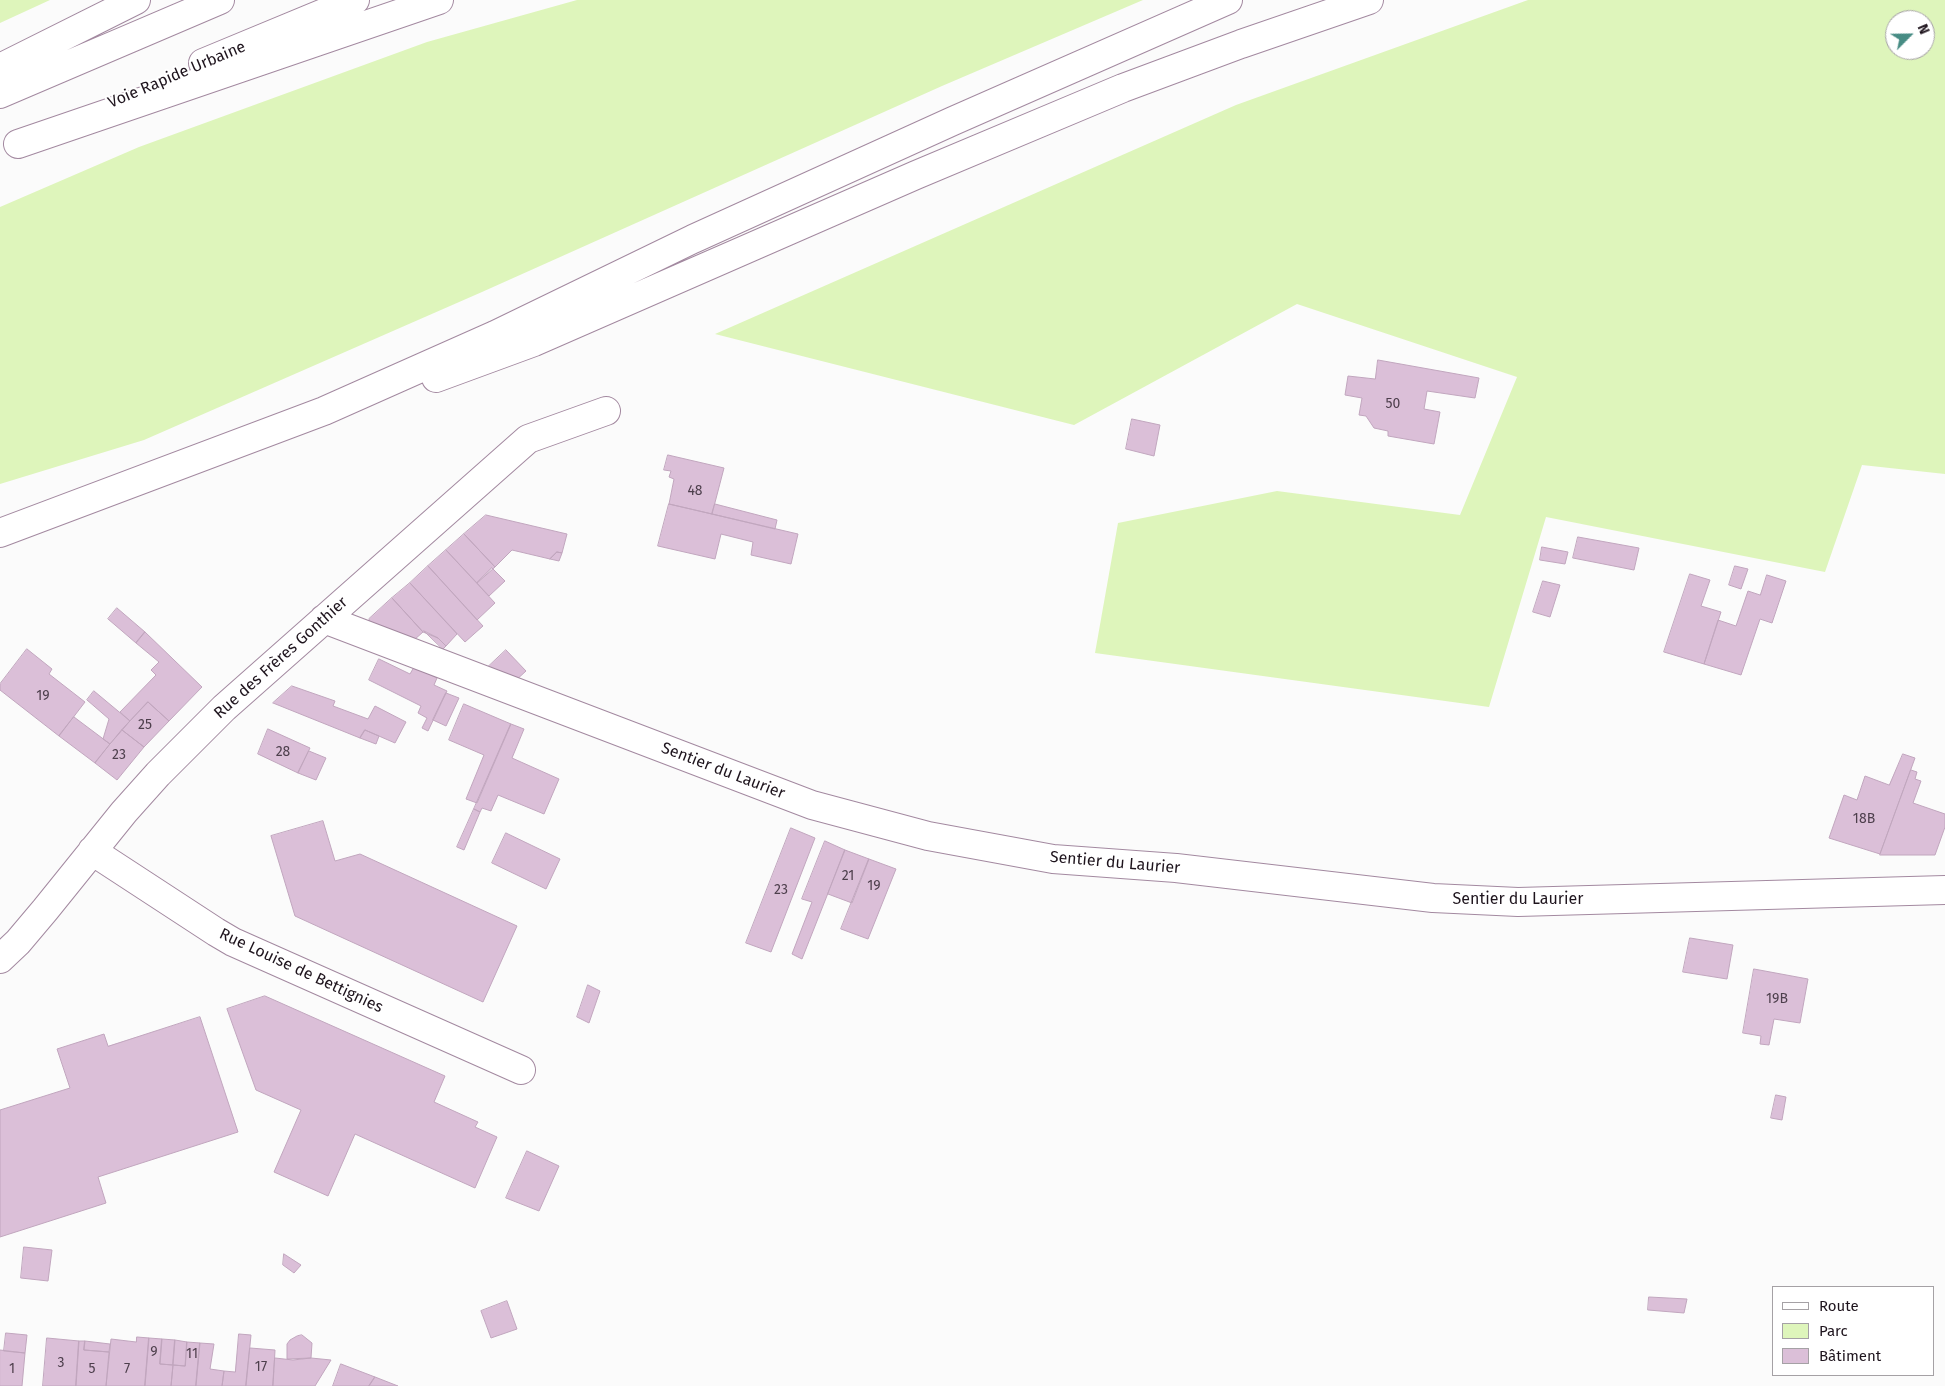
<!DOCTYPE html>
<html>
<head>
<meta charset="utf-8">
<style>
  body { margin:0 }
  #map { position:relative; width:1945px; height:1386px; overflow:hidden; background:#fbfbfb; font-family:"Fira Sans",sans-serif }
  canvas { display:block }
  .legend { position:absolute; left:1772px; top:1286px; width:162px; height:90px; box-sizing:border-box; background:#fff; border:1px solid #a5a1a5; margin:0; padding:6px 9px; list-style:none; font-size:15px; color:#1e141d }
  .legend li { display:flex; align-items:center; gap:10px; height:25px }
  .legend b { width:25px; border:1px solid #a5a1a5 }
  .north { position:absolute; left:1885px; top:10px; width:50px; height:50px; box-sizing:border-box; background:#fff; border:1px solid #a5a1a5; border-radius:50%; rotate:67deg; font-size:14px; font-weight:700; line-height:20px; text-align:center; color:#1e141d }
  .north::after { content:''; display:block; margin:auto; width:18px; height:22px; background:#478c84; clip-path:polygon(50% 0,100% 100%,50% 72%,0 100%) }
</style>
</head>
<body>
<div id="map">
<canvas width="1945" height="1386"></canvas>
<ul class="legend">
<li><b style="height:6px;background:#fff"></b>Route</li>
<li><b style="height:14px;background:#def5bb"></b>Parc</li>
<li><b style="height:14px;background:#dbbfd8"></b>Bâtiment</li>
</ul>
<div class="north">N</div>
</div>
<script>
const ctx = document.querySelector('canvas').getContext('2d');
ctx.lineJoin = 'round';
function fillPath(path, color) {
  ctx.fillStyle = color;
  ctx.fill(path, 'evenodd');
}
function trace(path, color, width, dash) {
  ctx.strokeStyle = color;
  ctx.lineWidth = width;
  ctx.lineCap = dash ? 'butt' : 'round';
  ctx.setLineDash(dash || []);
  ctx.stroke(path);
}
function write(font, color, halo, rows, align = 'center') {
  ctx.font = font + ' "Fira Sans",sans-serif';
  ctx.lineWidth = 4;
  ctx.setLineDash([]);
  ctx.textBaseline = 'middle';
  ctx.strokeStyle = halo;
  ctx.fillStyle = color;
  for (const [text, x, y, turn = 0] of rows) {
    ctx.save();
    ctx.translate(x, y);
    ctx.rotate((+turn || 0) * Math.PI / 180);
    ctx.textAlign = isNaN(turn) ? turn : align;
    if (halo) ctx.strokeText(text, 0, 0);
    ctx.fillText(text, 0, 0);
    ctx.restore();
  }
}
const green = new Path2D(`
  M0 0H50L0 23Z
  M577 0H1143L942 86 482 292 144 440 0 484V207L139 147 427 42Z
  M1528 0H1945V474L1862 465 1825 572 1546 517 1489 707 1095 653 1118 523 1277 491 1460 515 1517 377 1297 304 1074 425 715 334 1236 105ZM1895 20H1925V50H1895Z`);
const building = new Path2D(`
  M1378 360 1479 378 1475 398 1427 391 1424 409 1440 412 1434 444 1388 436V431L1374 428 1366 416 1359 415 1362 398 1345 395 1348 376 1375 379Z
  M1132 419 1160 425 1154 456 1126 449Z
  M668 455 724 468 712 514 669 504 674 479 669 477 671 471 664 470Z
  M669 504 798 534 791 564 751 555 753 542 721 534 715 559 658 546Z
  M715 504 777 520 775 529 712 514Z
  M486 515 567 534 562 553 557 552 550 559 512 550 495 567 464 534Z
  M464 534 495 567 477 583 446 550Z
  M1578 537 1639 548 1634 570 1573 558Z
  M1542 547 1568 552 1565 564 1540 560Z
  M446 550 495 603 477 620 428 566Z
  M557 552 562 553 559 561 550 559Z
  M428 566 483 626 465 642 410 583Z
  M1735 566 1748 569 1741 589 1729 585Z
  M492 568 505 581 489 596 477 583Z
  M1690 574 1710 580 1701 606 1721 612 1704 664 1664 652Z
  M1767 575 1786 581 1772 623 1760 619 1741 675 1704 664 1718 620 1736 626 1748 591 1760 595Z
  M1543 581 1560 585 1550 617 1533 612Z
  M410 583 457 634 446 646 438 638 423 632 392 598Z
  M392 598 423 632 414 640 371 628 369 619Z
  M117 608 145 632 136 643 108 619Z
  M424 631 438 638 446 646 443 649Z
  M145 632 202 687 169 721 148 702 130 721 120 712 156 675 151 670 159 662 136 643Z
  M27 649 52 669 49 674 85 702 59 736 0 690V684Z
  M506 650 526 671 514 682 488 667Z
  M379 659 410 674 414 667 437 678 434 685 447 691 428 731 422 728 427 718 418 713 421 706 369 680Z
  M292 686 335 701 333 706 368 719 375 706 406 722 395 743 365 730 360 738 273 703Z
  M94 691 130 721 110 744 103 739 109 719 87 700Z
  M446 693 459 698 446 726 433 720Z
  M148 702 169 721 144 747 122 730Z
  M464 704 511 724 477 803 466 799 484 755 449 740Z
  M74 717 110 744 95 763 59 736Z
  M511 724 524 729 512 758 559 779 544 814 498 795 491 811 482 808 480 812 474 809Z
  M268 729 310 748 298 773 258 754Z
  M122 730 144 747 117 780 95 763Z
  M365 730 379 736 376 744 360 738Z
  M309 751 326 758 316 780 298 773Z
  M1903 754 1915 758 1880 854 1829 838 1844 795 1857 800 1865 776 1889 785Z
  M1911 770 1917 772 1915 779 1921 781 1913 803 1945 814V827L1935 855H1880Z
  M474 809 480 812 464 850 457 847Z
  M323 821 335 861 360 854 517 926 483 1002 295 916 271 836Z
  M791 828 815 838 771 952 746 943Z
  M506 833 560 859 546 889 492 863Z
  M825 841 845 850 802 959 792 954 812 902 802 899Z
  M845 850 869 859 852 903 828 894Z
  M869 859 896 869 868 939 841 929Z
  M1690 938 1733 945 1727 979 1683 972Z
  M1754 969 1808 979 1800 1023 1774 1019 1769 1045 1760 1044 1761 1036 1743 1033Z
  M588 985 600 991 589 1023 577 1017Z
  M265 996 445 1076 434 1102 478 1122 475 1127 497 1137 475 1188 355 1134 328 1196 274 1172 301 1110 256 1090 227 1009Z
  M200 1017 238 1132 98 1177 106 1203 0 1237V1110L70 1088 57 1049 104 1034 108 1046Z
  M1776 1095 1786 1097 1782 1120 1771 1118Z
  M527 1151 559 1166 539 1211 506 1198Z
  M24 1247 52 1250 48 1281 21 1278Z
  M284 1254 301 1265 294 1273 283 1265Z
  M1649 1297 1687 1299 1684 1313 1648 1310Z
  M507 1301 517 1329 491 1338 481 1311Z
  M6 1333 27 1335 25 1353 4 1351Z
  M239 1334 251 1335 246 1386H222L224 1371 235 1372Z
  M302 1335 312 1343 311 1358 287 1359V1344L290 1340 297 1336Z
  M137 1337 149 1338 145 1386H106L111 1339 136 1342Z
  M47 1338 79 1341 76 1386H43Z
  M149 1338 162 1339 160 1364 173 1365 171 1386H145Z
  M162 1339 175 1340 173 1365 160 1364Z
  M175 1340 187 1342 185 1366 173 1365Z
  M79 1341H85L84 1350 109 1352 106 1386H76Z
  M85 1341 110 1344 109 1352 84 1350Z
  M187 1342 200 1343 196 1386H171L173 1365 185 1366Z
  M200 1343 214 1344 210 1369 224 1371 222 1386H196Z
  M250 1348 275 1350 273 1386H246Z
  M0 1350 25 1353 22 1386H0Z
  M275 1358 293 1360 311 1358 331 1360 315 1386H273Z
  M341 1364 375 1377 369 1386H333Z
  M375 1377 398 1386H369Z`);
const minor = new Path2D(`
  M324 619 812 805 928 836 1053 859 1176 868 1433 898 1518 902 1945 890
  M92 851 216 932 233 942 521 1070
  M0 959 18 942 45 910 124 812 158 774 224 708 528 439 606 411`);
const highway = new Path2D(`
  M203 63 355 0
  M0 68 136 0
  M0 94 220 0
  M18 144 439 0
  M436 378 534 342 916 175 1123 88 1241 44 1369 0
  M0 533 324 411 495 335 693 239 953 121 1228 0`);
const numberNames = [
  ["50",1393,404],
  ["48",695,491],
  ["19",43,696],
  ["25",145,725],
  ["28",283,752],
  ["23",119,755],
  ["18B",1864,819],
  ["21",848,876],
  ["19",874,886],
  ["23",781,890],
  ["19B",1777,999],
  ["9",154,1352],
  ["11",192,1354],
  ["3",61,1363],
  ["17",261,1367],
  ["1",12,1369],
  ["5",92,1369],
  ["7",127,1369]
];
const streetNames = [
  ["Voie Rapide Urbaine",177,75,-23],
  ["Rue des Frères Gonthier",281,658,-42],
  ["Sentier du Laurier",723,771,21],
  ["Sentier du Laurier",1115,863,5],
  ["Sentier du Laurier",1518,900],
  ["Rue Louise de Bettignies",301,971,25]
];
fillPath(green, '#def5bb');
fillPath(building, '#dbbfd8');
trace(building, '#c1a6be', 1);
trace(minor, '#a389a0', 30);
trace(highway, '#a389a0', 30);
trace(minor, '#fff', 28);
trace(highway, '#fff', 28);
write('14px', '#4d3f4c', null, numberNames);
write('16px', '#1e141d', '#fff', streetNames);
</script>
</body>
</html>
